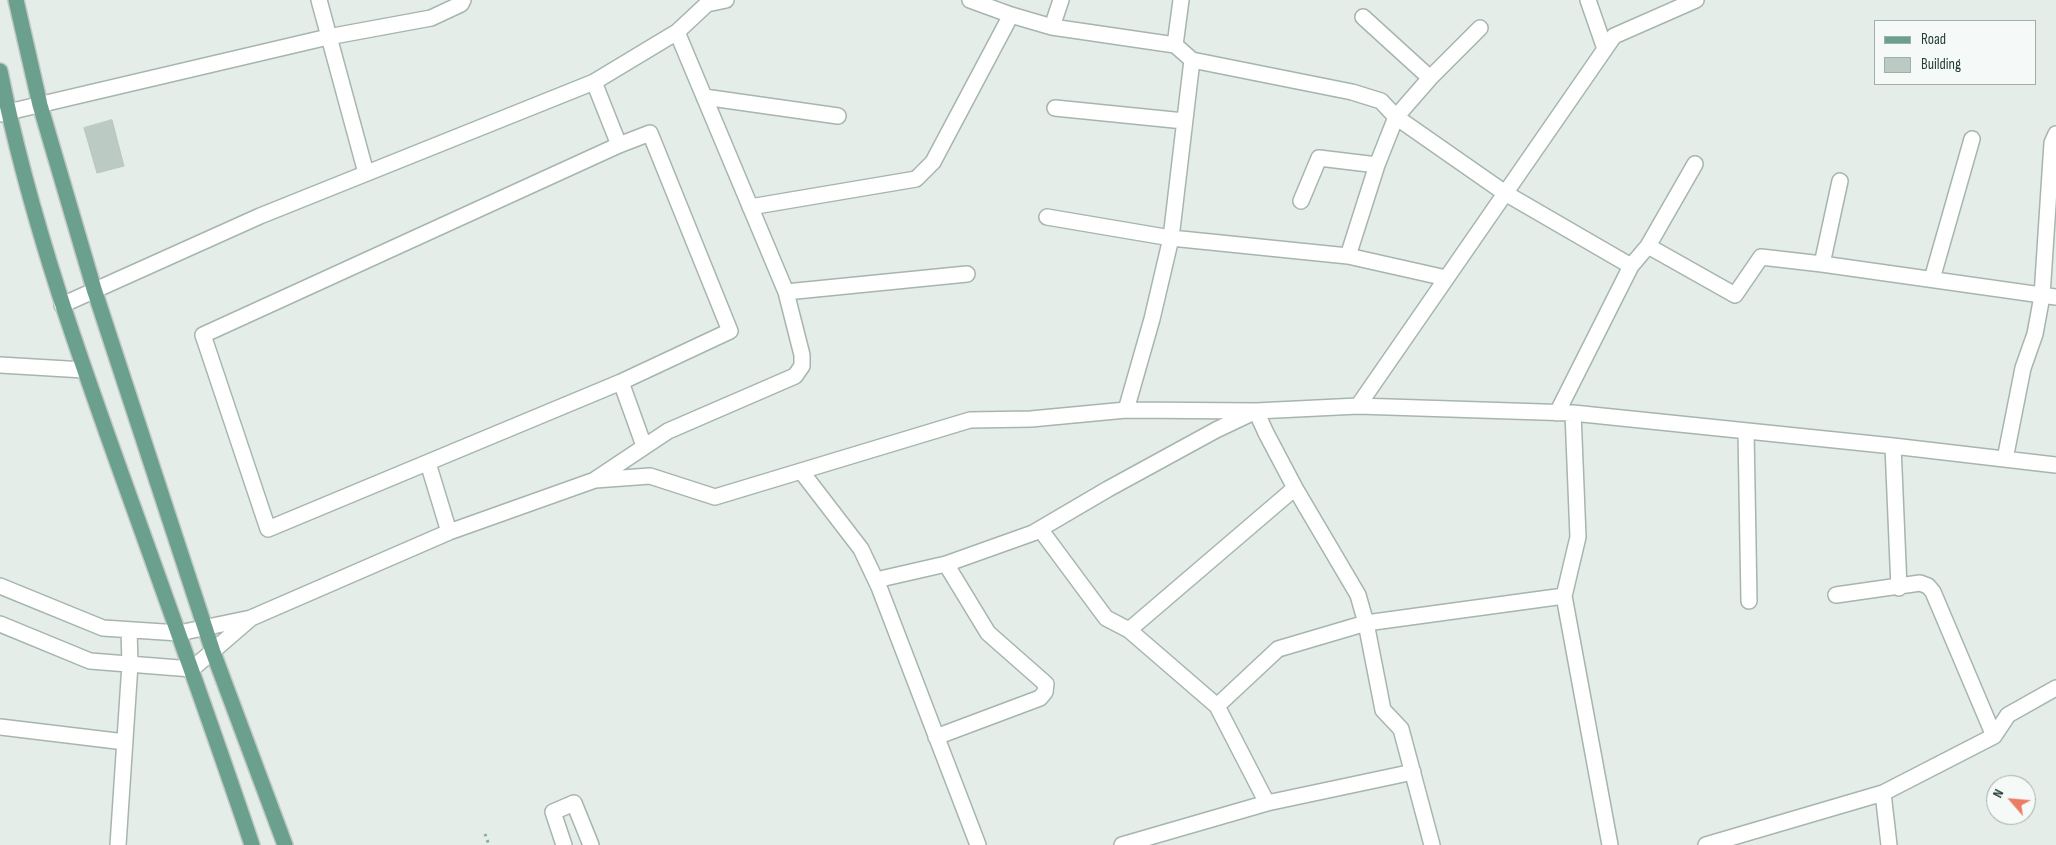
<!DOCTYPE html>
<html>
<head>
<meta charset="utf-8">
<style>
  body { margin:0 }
  #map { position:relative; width:2056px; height:845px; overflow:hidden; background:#e4ede8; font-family:"Sofia Sans Condensed",sans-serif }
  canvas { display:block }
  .legend { position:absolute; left:1874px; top:20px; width:162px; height:65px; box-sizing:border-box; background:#f5f9f7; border:1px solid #a1aea9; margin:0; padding:6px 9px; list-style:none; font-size:15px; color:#243d35 }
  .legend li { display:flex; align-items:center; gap:10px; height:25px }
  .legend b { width:25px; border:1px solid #a1aea9 }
  .north { position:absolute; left:1986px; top:775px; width:50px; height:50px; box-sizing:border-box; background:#f5f9f7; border:1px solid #a1aea9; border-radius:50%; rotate:297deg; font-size:14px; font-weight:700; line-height:20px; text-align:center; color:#243d35 }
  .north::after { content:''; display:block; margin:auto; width:18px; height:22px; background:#ea7e65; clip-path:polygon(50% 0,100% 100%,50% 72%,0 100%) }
</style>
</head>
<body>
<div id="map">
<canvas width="2056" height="845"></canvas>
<ul class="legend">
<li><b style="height:6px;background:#6ba08f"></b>Road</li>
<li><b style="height:14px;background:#bccac4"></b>Building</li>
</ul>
<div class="north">N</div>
</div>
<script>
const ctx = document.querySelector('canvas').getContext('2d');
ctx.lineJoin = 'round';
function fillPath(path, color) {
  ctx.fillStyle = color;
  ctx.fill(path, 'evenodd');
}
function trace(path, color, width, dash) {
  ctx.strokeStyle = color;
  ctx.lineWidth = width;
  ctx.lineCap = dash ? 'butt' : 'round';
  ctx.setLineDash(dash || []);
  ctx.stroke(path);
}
const building = new Path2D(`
  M112 120 124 166 97 173 84 128Z`);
const path = new Path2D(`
  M485 834 489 845`);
const minor = new Path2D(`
  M319 0 366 173
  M970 0 1011 15 1052 27 1175 45
  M1588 0 1605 49
  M1363 17 1430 78
  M1052 27 1061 0
  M1192 60 1352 92 1381 101 1396 117 1505 193 1631 266
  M594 82 619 145
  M704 97 838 116
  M1055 108 1184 121
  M0 114 328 37 431 18 461 4 463 0
  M650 133 730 331 621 382 268 529 203 335 619 145Z
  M1301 201 1319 158 1377 165
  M750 207 916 179 933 162 1011 15
  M1047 217 1171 238 1348 256 1446 278
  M1648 246 1735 295 1761 257 1822 264 2056 297
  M1348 256 1377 165 1396 117 1430 78 1480 28
  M1822 264 1840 181
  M1932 279 1972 139
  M786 292 967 274
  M62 305 260 216 594 82 677 32 707 4 726 0
  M0 365 84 370
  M621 382 644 446
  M1358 406 1614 36 1696 0
  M1126 410 1152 319 1171 238 1192 60 1175 45 1181 0
  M1557 413 1631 266 1648 246 1695 164
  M1573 413 1578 537 1564 596 1610 845
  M1746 431 1749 601
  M1893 446 1899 588
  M2005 459 2023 368 2035 334 2042 296 2052 143 2056 134
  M428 463 449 532
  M801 471 861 549 879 587 978 845
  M596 479 668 431 795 376 802 366V355L786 292 677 32
  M1040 529 1106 618 1129 630 1217 706 1267 803
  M876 580 946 564 1033 533 1108 489 1216 430 1256 411 1266 433 1295 488 1358 595 1366 623 1383 710 1401 729 1432 845
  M0 586 103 628 179 633 251 618 449 532 595 480 650 476 715 497 970 420 1031 419 1126 410 1256 411 1358 406 1573 413 1893 446 2056 465
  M1836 595 1920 583 1928 586 1933 592 1994 736
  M0 624 90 661 192 669 250 619
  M1129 630 1295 488
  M1217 706 1278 649 1366 623 1564 596
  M0 727 125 742
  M936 737 1040 698 1045 692 1046 684 988 633 946 564
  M1883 793 1889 845
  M118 845 130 664 129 630
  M564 845 553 812 574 803 591 845
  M1122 845 1267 803 1413 772
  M1706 845 1883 793 1994 736 2008 715 2056 688`);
const major = new Path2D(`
  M16 0 40 105 94 289 213 652 285 845
  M0 71C30 221 82 365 134 509 174 621 214 732 252 845`);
fillPath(building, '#bccac4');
trace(building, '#b7c6bf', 1);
trace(minor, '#a7b5af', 18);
trace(major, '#c2c9c6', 18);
trace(path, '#86aea0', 3, [2.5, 4]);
trace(minor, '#fff', 15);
trace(major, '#6ba08f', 15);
</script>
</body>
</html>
